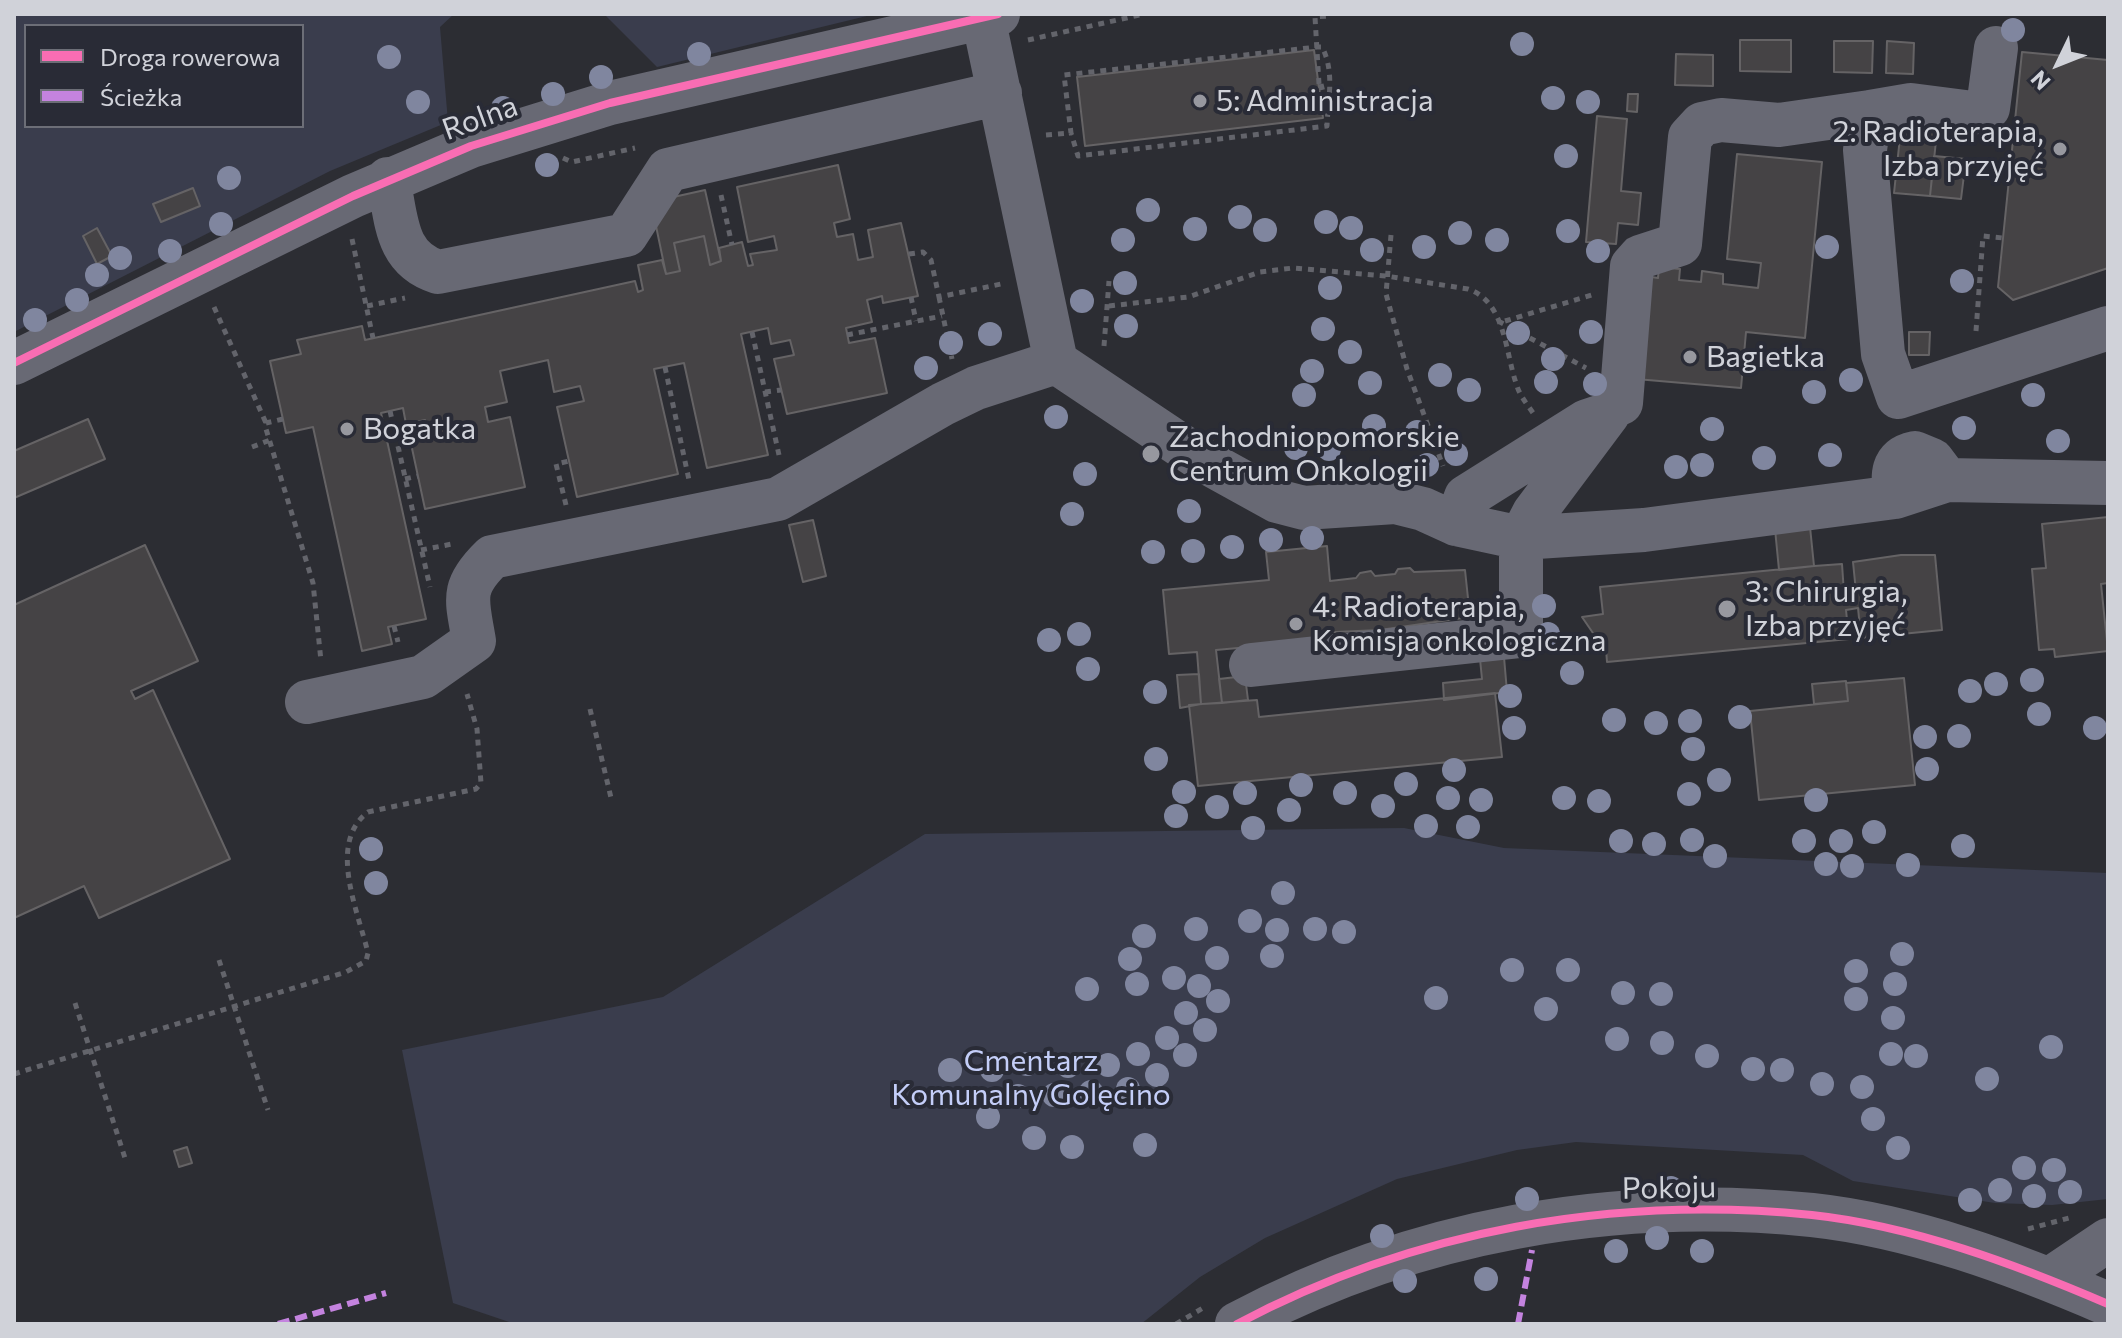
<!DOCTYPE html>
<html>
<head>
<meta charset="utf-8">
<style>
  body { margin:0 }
  #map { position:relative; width:2122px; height:1338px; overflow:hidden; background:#2c2d33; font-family:Commissioner,sans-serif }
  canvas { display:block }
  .frame { position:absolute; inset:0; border:16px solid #d0d2d9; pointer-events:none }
  .legend { position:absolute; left:24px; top:24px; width:280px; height:104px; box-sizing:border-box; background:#292b36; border:2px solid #6c6e77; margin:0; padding:10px 14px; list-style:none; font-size:24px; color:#d0d2d9 }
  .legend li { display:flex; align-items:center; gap:16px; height:40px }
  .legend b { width:40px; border:2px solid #6c6e77 }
  .north { position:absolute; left:2018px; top:24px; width:80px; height:80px; -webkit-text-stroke:6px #292b36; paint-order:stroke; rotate:227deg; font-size:22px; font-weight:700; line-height:32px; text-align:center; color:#d0d2d9 }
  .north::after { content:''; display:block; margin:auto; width:28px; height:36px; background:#d0d2d9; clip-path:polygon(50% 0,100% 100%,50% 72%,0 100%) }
</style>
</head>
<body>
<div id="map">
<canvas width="2122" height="1338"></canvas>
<div class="frame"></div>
<ul class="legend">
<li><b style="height:10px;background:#f96db3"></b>Droga rowerowa</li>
<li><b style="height:10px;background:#c483df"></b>Ścieżka</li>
</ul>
<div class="north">N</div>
</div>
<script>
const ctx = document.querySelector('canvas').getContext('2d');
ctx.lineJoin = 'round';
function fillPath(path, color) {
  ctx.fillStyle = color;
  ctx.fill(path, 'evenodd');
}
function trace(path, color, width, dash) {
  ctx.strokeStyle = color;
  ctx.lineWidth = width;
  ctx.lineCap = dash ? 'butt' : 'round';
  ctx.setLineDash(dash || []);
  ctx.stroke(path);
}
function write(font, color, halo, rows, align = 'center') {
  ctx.font = font + ' Commissioner,sans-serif';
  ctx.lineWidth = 8;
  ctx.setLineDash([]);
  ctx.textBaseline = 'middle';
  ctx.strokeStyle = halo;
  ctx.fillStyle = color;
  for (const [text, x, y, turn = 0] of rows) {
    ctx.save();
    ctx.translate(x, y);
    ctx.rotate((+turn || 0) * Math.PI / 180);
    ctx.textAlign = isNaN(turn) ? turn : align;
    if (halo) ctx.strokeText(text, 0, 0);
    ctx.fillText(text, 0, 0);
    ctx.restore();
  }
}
const green = new Path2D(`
  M14 14H454L440 27 448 122 330 171 14 332ZM26 26H302V126H26Z
  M604 14H875L657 67Z
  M1404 828 1504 848 2108 873V1199L2052 1205 1995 1203 1853 1181 1803 1155 1576 1142 1517 1150 1397 1179 1265 1238 1200 1277 1141 1324H515L453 1303 402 1050 663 997 925 834Z`);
const building = new Path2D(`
  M1740 40H1791V72L1740 71Z
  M1834 41H1873L1872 73 1834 72Z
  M1887 41 1914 43 1913 74 1886 73Z
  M1314 50 1323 118 1085 146 1077 77Z
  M2022 52 2108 60V268L2013 300 1998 287Z
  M1676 54 1713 55V86L1675 85Z
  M1628 94H1638L1637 112 1627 111Z
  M1597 116 1627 119 1621 191 1641 193 1638 225 1618 223 1616 244 1586 242Z
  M1901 128 1937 132 1930 196 1894 193Z
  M1737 154 1822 162 1805 338 1746 332 1741 388 1636 379 1645 276 1658 278 1659 267 1680 269 1679 280 1701 282 1702 271 1723 274V284L1758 288 1761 263 1727 259Z
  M1934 156 1966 159 1961 199 1930 196Z
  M838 165 850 219 834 223 837 237 853 234 858 260 873 257 868 230 901 223 918 296 883 303 882 296 867 300 872 322 846 328 849 343 875 338 887 393 787 414 774 359 794 355 790 340 771 344 768 328 741 334 768 455 707 468 684 363 654 369 678 474 577 497 557 407 584 401 580 386 554 392 548 360 500 371 507 402 485 407 488 422 510 417 525 487 425 509 410 439 428 435 425 420 406 424 403 408 381 413 426 619 388 627 392 644 362 651 313 427 286 433 270 361 301 354 297 340 362 326 365 340 635 281 638 292 643 290 638 265 662 260 666 274 680 271 674 243 704 236 710 265 721 261 719 248 742 242 748 266 753 265 750 254 777 250 774 236 748 242 737 187Z
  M193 188 200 206 161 222 153 204Z
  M705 190 721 261 710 265 704 236 674 243 680 271 666 274 651 202Z
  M97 228 112 256 97 264 83 236Z
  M1909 332H1930L1929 355H1909Z
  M88 419 105 459 14 498V451Z
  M2108 517V583L2101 584 2108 651 2055 657 2054 649 2039 650 2032 569 2046 568 2042 524Z
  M813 520 826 576 803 582 789 525Z
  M1810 527 1814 566 1779 570 1775 529Z
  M145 545 198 661 131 691 135 699 153 690 230 859 99 918 84 886 14 918V605Z
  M1327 546 1330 581 1356 578 1360 573 1371 571 1375 576 1395 574 1398 569 1410 568 1414 572 1465 570 1470 617 1380 630 1313 633 1314 641 1216 650 1222 703 1201 704 1197 652 1169 654 1163 590 1269 580 1266 552Z
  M1901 555H1935L1942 630 1861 638 1858 608 1846 610 1849 639 1607 662 1605 635 1595 636 1582 617 1603 614 1600 587 1814 566 1842 564 1844 593 1856 592 1853 562Z
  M1504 657 1507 692 1444 700 1443 683 1482 679 1480 659Z
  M1199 674 1201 704 1180 708 1177 675Z
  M1245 676 1248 700 1222 703 1219 679Z
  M1904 678 1915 785 1759 800 1750 711 1848 701 1846 683Z
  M1846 681 1848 701 1814 704 1812 684Z
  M1495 693 1502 757 1198 786 1189 705 1257 700 1259 717Z
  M187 1147 192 1163 179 1167 174 1151Z`);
const path = new Path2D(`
  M1028 40 1144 14
  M1319 84 1315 17 1328 16
  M1321 84 1327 108
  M1046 135 1071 133 1064 75 1317 47H1322C1335 72 1328 99 1327 126L1078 156 1071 133
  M563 158 572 162 635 148
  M721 195 732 245
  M1391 235 1386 294 1407 369 1443 466
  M352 239 373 338
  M909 254 923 252 931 260 939 297 1001 284
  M911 297 916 321
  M939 297 952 359
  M367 306 405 298
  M1109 306 1188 297 1260 272 1293 268 1386 276 1468 289C1506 302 1505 353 1517 386 1520 396 1527 404 1533 413
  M214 307 266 423
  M1498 321 1586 368
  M1505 321 1592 295
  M1976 331 1983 236 2003 238
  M752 332 779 455
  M847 335 942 316
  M1104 346 1109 281
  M665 367 689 480
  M765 392 781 390
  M390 411 430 587
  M283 419 266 423V429L313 583 321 661
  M252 447 270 440
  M405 479 418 476
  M566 505 556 464 569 461
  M421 550 452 544
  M394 626 398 642
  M590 709 612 802
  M219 960 268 1110
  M75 1003 125 1158
  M14 1074 346 972 366 961 368 953C358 911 327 843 368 812L476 789 481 783 477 729 467 694
  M2028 1229 2069 1218
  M1176 1324 1203 1308`);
const minor = new Path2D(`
  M983 17 1056 362 1201 459 1277 501 1304 508 1395 502 1423 509 1456 524 1521 538 1644 530 1895 497
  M1870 112 1911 105 1973 113 1988 108 1996 48
  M388 179C397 218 394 258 438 272L626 235 668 170 1000 93
  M14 363 353 196 471 146 610 103 998 14
  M1621 403 1632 266 1640 257 1680 244 1690 137 1702 124 1721 120 1779 125 1870 112 1865 150 1883 354 1898 397 2108 328
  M1915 453 1932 460 1947 480 1895 497C1892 476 1891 458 1915 453Z
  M1947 480 2108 483
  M1251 665 1521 636V538L1534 513 1608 414 1587 421 1466 497 1456 524
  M307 702 423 677 474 641C467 599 460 588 492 557L778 499 943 404 976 388 1056 362
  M2050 1279 2108 1240
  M1237 1324C1414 1230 1613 1195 1812 1215 1913 1226 2015 1264 2108 1304`);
const quiet = new Path2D(`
  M278 1324 386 1293
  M1518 1324 1532 1250`);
const cycleway = new Path2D(`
  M14 363 353 196 471 146 610 103 998 14
  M1237 1324C1414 1230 1613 1195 1812 1215 1913 1226 2015 1264 2108 1304`);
const trees = [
  [2013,30],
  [1522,44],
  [699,54],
  [389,57],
  [601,77],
  [553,94],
  [1553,98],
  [418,102],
  [1588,102],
  [503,108],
  [1566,156],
  [547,165],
  [229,178],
  [1148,210],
  [1240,217],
  [1326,222],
  [221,224],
  [1351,228],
  [1195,229],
  [1265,230],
  [1568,231],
  [1460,233],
  [1123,240],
  [1497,240],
  [1424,247],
  [1827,247],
  [1372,250],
  [170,251],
  [1598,251],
  [120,258],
  [97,275],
  [1962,281],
  [1125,283],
  [1330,288],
  [77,300],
  [1082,301],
  [35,320],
  [1126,326],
  [1323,329],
  [1591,332],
  [1518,333],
  [990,334],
  [951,343],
  [1350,352],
  [1553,359],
  [926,368],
  [1312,371],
  [1440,375],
  [1851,380],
  [1546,382],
  [1370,383],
  [1595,384],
  [1469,390],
  [1814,392],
  [1304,395],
  [2033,395],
  [1056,417],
  [1374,426],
  [1964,428],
  [1712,429],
  [1417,432],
  [2058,441],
  [1296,448],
  [1329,449],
  [1456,454],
  [1830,455],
  [1764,458],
  [1427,465],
  [1702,465],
  [1676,467],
  [1085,474],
  [1189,511],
  [1072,514],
  [1312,538],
  [1271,540],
  [1232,547],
  [1193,551],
  [1153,552],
  [1544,606],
  [1079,634],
  [1548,634],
  [1049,640],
  [1088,669],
  [1572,673],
  [2032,680],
  [1996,684],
  [1970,691],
  [1155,692],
  [1510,696],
  [2039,714],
  [1740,717],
  [1614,720],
  [1690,721],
  [1656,723],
  [1514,728],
  [2095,728],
  [1959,736],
  [1925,737],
  [1693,749],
  [1156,759],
  [1927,769],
  [1454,770],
  [1719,780],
  [1406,784],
  [1301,785],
  [1184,792],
  [1245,793],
  [1345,793],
  [1689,794],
  [1448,798],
  [1564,798],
  [1481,800],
  [1816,800],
  [1599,801],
  [1383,806],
  [1217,807],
  [1289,810],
  [1176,816],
  [1426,826],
  [1468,827],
  [1253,828],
  [1874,832],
  [1692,840],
  [1621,841],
  [1804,841],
  [1841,841],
  [1654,844],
  [1963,846],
  [371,849],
  [1715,856],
  [1826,864],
  [1908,865],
  [1852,866],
  [376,883],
  [1283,893],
  [1250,921],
  [1196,929],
  [1315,929],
  [1277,930],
  [1344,932],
  [1144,936],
  [1902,954],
  [1272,956],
  [1217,958],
  [1130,959],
  [1512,970],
  [1568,970],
  [1856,971],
  [1174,978],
  [1137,984],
  [1895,984],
  [1199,986],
  [1087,989],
  [1623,993],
  [1661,994],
  [1436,998],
  [1856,999],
  [1218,1001],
  [1546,1009],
  [1186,1013],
  [1893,1018],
  [1205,1030],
  [1167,1038],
  [1617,1039],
  [1662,1043],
  [2051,1047],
  [1138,1054],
  [1891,1054],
  [1185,1055],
  [1707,1056],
  [1916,1056],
  [1027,1064],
  [1108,1065],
  [1068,1066],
  [1753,1069],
  [950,1070],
  [992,1070],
  [1782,1070],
  [1157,1075],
  [1987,1079],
  [1822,1084],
  [1862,1087],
  [1128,1089],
  [1091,1092],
  [1054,1095],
  [1018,1096],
  [988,1117],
  [1873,1119],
  [1034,1138],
  [1145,1145],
  [1072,1147],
  [1898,1148],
  [2024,1168],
  [2054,1170],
  [1671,1188],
  [2000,1190],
  [2070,1192],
  [2034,1196],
  [1527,1199],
  [1970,1200],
  [1382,1236],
  [1657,1238],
  [1616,1251],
  [1702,1251],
  [1486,1279],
  [1405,1281]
];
const markers = [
  [1200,101,8,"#97989f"],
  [2060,149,8,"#97989f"],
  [1690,357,8,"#97989f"],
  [347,429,8,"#97989f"],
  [1151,454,10,"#97989f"],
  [1727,609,10,"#97989f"],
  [1296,624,8,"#97989f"]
];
const poiNames = [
  ["5: Administracja",1216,101],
  ["2: Radioterapia,",2044,132,"right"],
  ["Izba przyjęć",2044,166,"right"],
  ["Bagietka",1706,357],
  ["Bogatka",363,429],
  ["Zachodniopomorskie",1169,437],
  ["Centrum Onkologii",1169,471],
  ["3: Chirurgia,",1745,592],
  ["Izba przyjęć",1745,626],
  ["4: Radioterapia,",1312,607],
  ["Komisja onkologiczna",1312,641]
];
const streetNames = [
  ["Rolna",480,118,-20],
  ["Pokoju",1669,1188,-1]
];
const parkNames = [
  ["Cmentarz",1031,1061],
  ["Komunalny Golęcino",1031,1095]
];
fillPath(green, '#3a3d4d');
fillPath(building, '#454345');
trace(building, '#656365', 2);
trace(path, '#63646b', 5, [6, 6]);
trace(minor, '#686974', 44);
trace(quiet, '#c483df', 6, [12, 6]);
trace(cycleway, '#f96db3', 8);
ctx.fillStyle = '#80869f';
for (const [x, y] of trees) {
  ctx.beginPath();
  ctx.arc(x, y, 12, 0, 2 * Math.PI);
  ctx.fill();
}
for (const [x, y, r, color] of markers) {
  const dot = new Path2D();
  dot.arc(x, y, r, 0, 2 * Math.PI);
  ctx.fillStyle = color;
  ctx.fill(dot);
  trace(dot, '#292b36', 3);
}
write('30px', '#d0d2d9', '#292b36', poiNames, 'left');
write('30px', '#d0d2d9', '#292b36', streetNames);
write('30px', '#c4cef8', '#292b36', parkNames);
</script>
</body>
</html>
